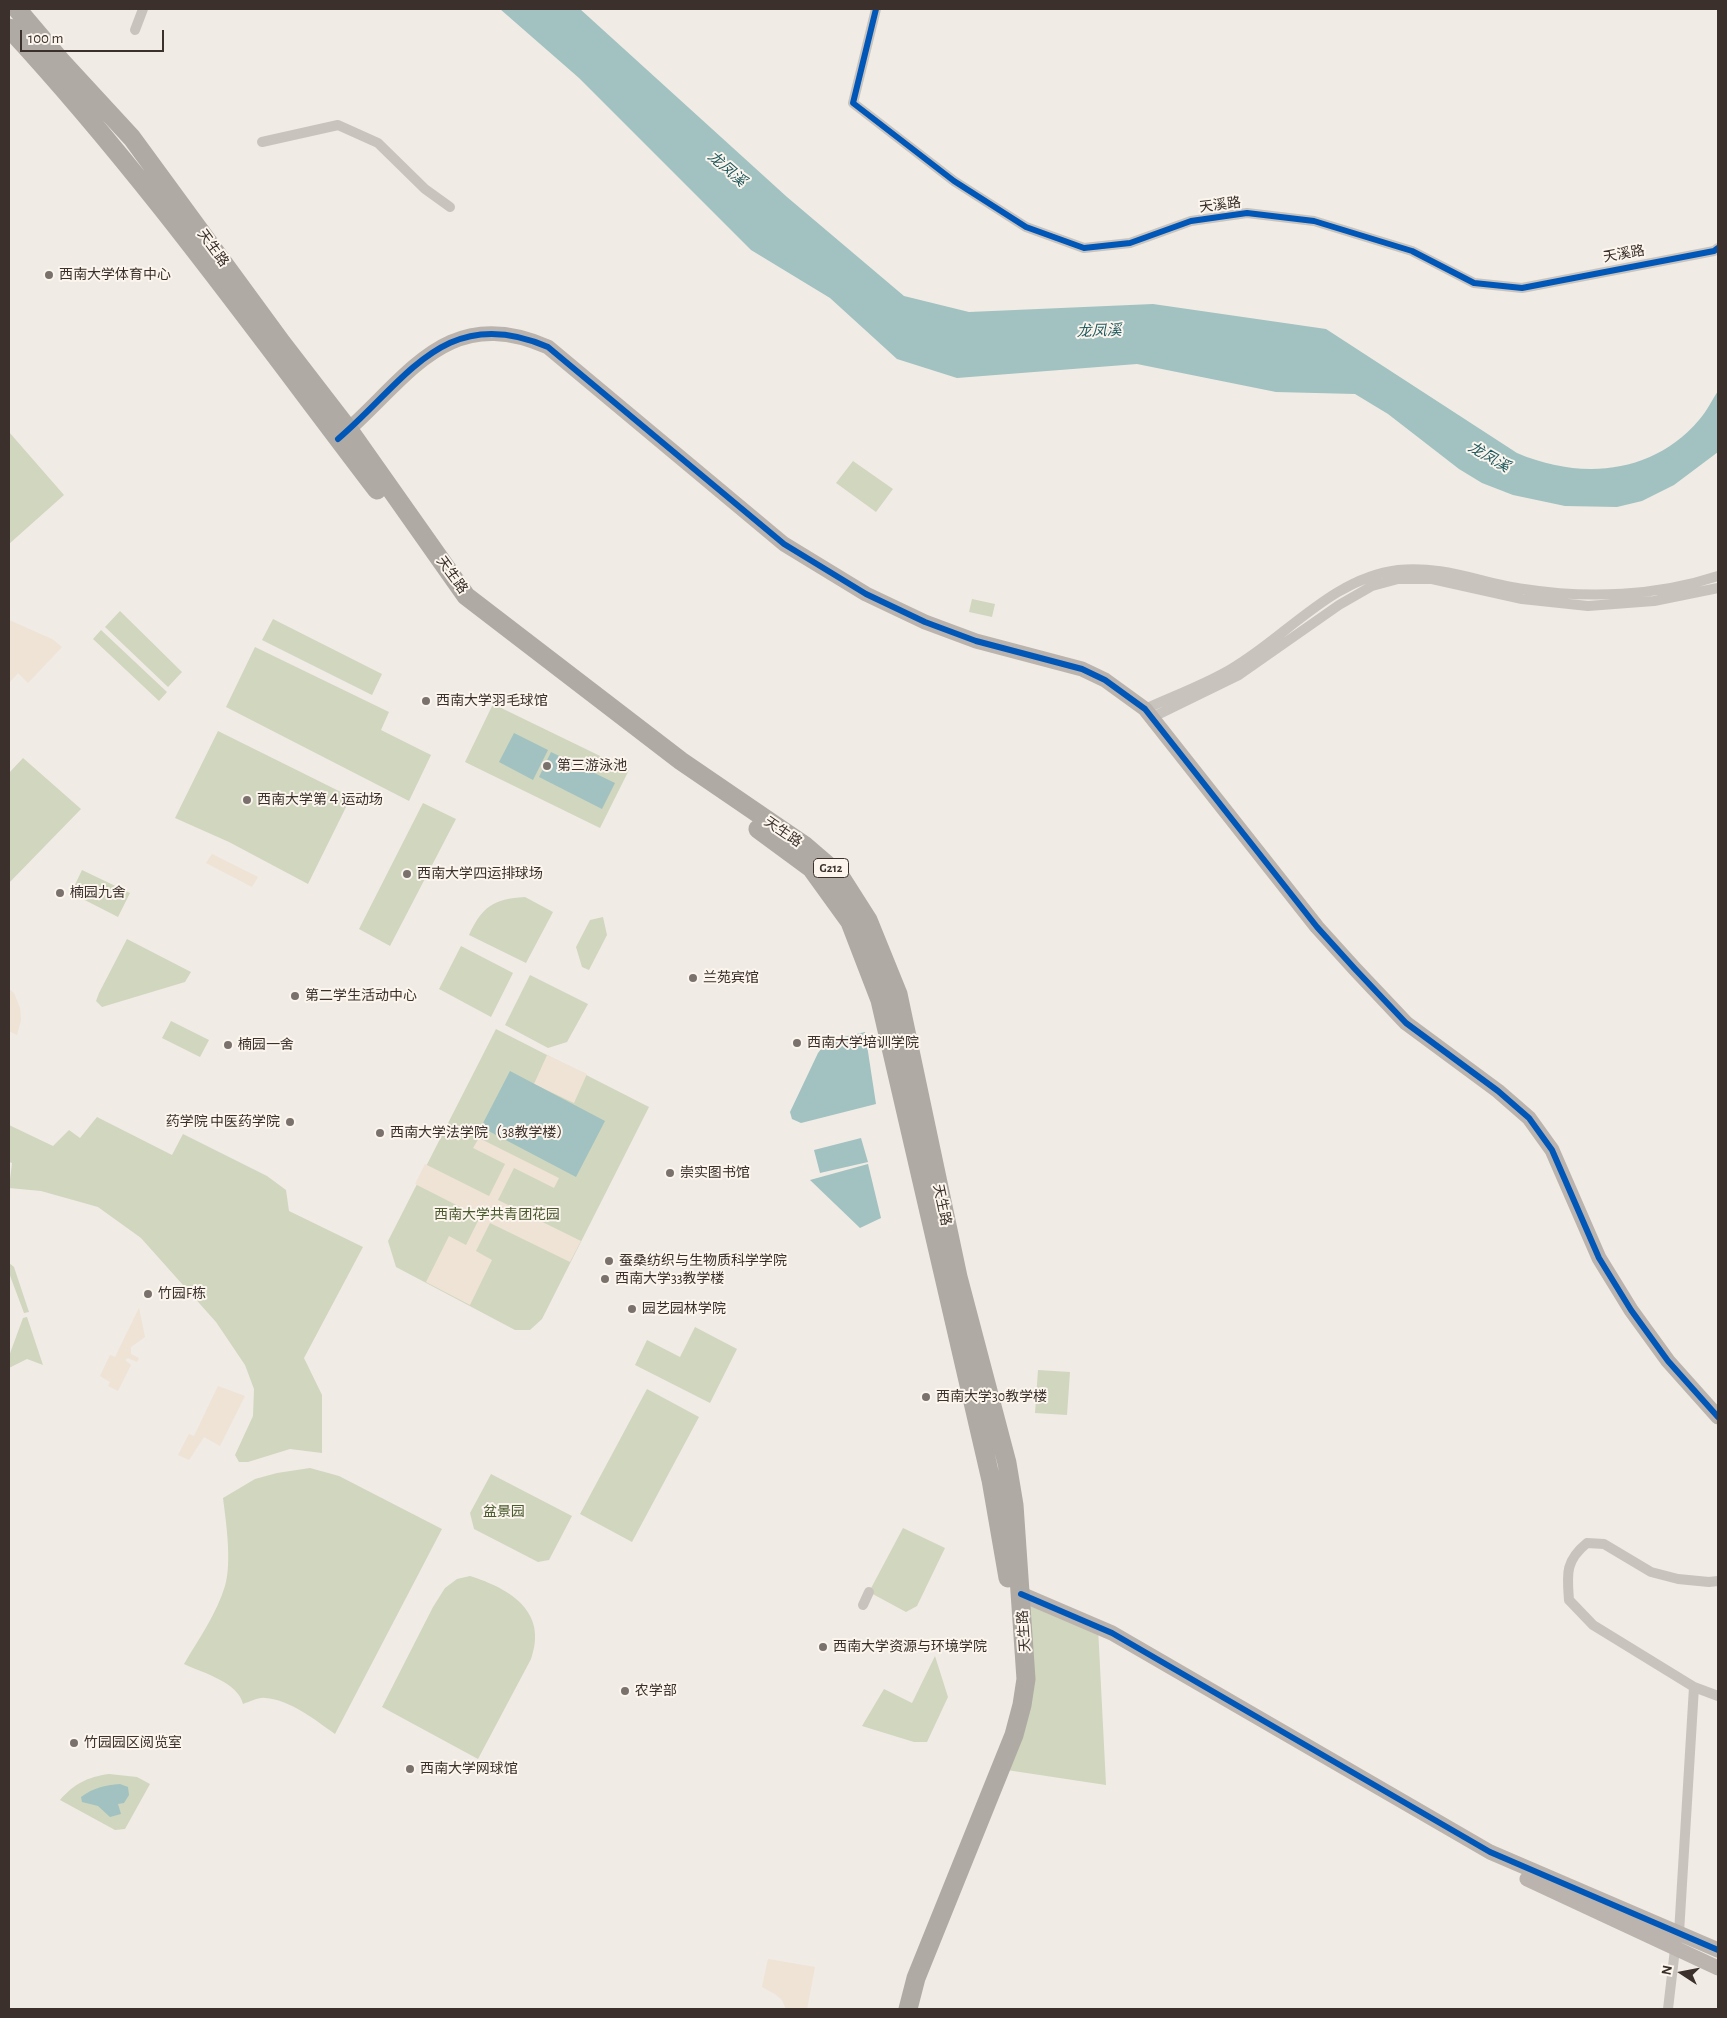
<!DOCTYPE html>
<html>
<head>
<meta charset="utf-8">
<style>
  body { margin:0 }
  #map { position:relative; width:1727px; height:2018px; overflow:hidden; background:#f0ebe5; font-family:"Alegreya Sans",sans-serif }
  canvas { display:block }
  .frame { position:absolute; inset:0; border:10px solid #3b302b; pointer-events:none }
  .north { position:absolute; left:1657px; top:1948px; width:50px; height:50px; -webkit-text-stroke:4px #fbf5ee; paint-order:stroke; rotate:281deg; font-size:14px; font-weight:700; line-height:20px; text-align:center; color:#3b302b }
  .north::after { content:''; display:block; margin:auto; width:18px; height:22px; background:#3b302b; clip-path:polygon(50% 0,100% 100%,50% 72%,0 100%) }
  .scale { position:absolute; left:20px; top:30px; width:144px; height:22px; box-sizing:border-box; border:2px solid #3b302b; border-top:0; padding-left:6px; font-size:15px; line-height:18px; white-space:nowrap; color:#3b302b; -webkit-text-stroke:4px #fbf5ee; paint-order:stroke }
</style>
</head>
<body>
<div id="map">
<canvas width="1727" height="2018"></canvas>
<div class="frame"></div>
<div class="north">N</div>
<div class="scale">100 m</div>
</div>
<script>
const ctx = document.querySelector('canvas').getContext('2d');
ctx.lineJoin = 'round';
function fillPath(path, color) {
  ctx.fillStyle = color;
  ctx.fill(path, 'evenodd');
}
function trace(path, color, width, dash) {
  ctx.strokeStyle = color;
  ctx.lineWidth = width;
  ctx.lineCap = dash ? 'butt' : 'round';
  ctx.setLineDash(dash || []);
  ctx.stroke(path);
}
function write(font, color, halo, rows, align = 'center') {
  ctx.font = font + ' "Alegreya Sans","Noto Sans SC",sans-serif';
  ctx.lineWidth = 4;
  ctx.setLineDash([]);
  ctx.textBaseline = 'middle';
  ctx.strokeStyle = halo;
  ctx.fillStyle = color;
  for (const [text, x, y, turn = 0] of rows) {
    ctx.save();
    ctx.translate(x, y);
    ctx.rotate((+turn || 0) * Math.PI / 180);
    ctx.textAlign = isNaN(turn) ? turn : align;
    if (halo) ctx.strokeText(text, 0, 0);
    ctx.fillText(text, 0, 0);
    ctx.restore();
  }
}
const green = new Path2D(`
  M9 432 64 495 9 544Z
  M853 461 893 489 876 512 836 483Z
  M972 599 995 604 992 617 969 612Z
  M120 611 182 672 168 687 105 627Z
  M273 619 382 674 372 695 262 640Z
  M101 630 167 692 159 701 93 639Z
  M255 647 389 712 381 730 431 755 409 801 226 707Z
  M493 704 629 770 600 828 465 762Z
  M218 731 351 797 308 884 229 842 175 818Z
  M23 758 81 809 9 883V773Z
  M423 803 456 819 390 946 359 929Z
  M82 870 130 893 118 917 71 893Z
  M525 897 553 912 526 963 469 935C482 907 493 899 525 897Z
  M603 917 607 935 589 970 582 967 576 947 590 920Z
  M127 939 191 972 185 982 102 1007 96 1001 99 993Z
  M461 946 513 973 491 1017 439 989Z
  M530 975 588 1004 567 1042 548 1048 505 1025Z
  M171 1021 209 1040 200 1057 162 1038Z
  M496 1029 649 1107 542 1319 530 1330H515L396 1267 388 1241Z
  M97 1117 172 1155 183 1134 267 1176 286 1190 289 1211 363 1247 304 1358 322 1395V1453L290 1449 248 1462H239L235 1455 253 1416 254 1389 245 1365 216 1322 141 1238 98 1207 41 1191 9 1188 12 1163 9 1162V1125L53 1146 69 1130 80 1138Z
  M9 1263 14 1267 29 1312 24 1313 9 1273Z
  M27 1317 43 1365 27 1359 9 1368V1356L23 1318Z
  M695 1327 737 1349 710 1403 635 1365 647 1340 680 1357Z
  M1038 1370 1070 1372 1067 1415 1035 1413Z
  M647 1389 699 1417 632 1542 580 1514Z
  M310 1468 339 1476 442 1529 335 1734C315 1720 291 1700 265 1698 259 1697 249 1702 243 1704 238 1682 203 1673 184 1664 198 1640 217 1613 225 1586 232 1562 226 1522 223 1498L255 1479 277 1473Z
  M491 1474 572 1516 549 1560 538 1562 474 1529 470 1513Z
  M903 1528 945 1548 917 1606 906 1612 869 1592Z
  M470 1576C511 1589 548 1612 531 1659L478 1759 382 1707 433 1607 445 1588 457 1579Z
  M1021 1594 1098 1627 1106 1785 1000 1769 1014 1735Z
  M935 1656 948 1697 927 1742H914L862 1726 884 1689 912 1703Z
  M109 1774 137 1777 150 1784 125 1829 115 1830 60 1800C74 1784 87 1777 109 1774Z`);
const plaza = new Path2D(`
  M9 620 52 639 62 647 28 683 18 673 9 683Z
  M212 854 258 877 252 887 206 863Z
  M9 989 14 993 20 1008 21 1020 17 1035 9 1031Z
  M547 1055 587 1074 574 1103 534 1084Z
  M479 1138 559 1178 554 1188 514 1168 498 1200 581 1241 570 1262 490 1223 476 1251 492 1260 470 1305 426 1282 449 1236 466 1245 480 1217 415 1184 425 1164 489 1196 505 1164 473 1148Z
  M139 1308 145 1337 131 1347V1354L139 1358 137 1362 128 1358 125 1360 131 1365 118 1391 108 1386 110 1382 100 1376 110 1355 115 1357Z
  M218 1386 245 1396 220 1446 204 1437 189 1460 178 1455 189 1434 194 1436Z
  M768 1959 815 1967 807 2009H786L782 2000 775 1994 762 1987Z`);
const water = new Path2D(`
  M500 9H580L787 197 904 296 969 312 1153 304 1326 329 1517 453C1580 480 1652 475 1699 420 1707 411 1712 400 1718 391V452L1674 485 1642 501 1617 507 1565 506 1513 495 1482 483 1459 469 1388 414 1355 394 1276 392 1137 364 957 378 897 359 830 298 751 250 579 78Z
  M514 733 548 750 533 780 499 762Z
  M551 752 615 783 602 809 539 777Z
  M865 1032 876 1104 801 1123 792 1119 790 1112 818 1053 827 1041Z
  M510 1071 605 1121 576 1177 481 1127Z
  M861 1138 868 1162 820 1173 814 1150Z
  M868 1164 881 1218 860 1228 810 1180Z
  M120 1784 128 1787 129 1795 124 1803 118 1804 121 1814 110 1817 98 1806 82 1802 81 1797C93 1788 105 1785 120 1784Z`);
const street = new Path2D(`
  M876 9 853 103 954 181 1026 227 1084 248 1130 243 1191 221 1247 213 1314 221 1412 251 1474 283 1522 288 1714 251 1718 248
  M135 30 143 9
  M262 142 338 125 378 143 425 189 450 207
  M1145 709C1173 696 1204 685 1231 669 1285 638 1332 578 1398 570 1442 565 1482 583 1524 589 1588 599 1657 596 1718 576
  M1153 717 1239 675 1339 605 1372 586 1398 579H1432L1522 599 1588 606 1654 601 1718 588
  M1718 1581 1709 1582 1678 1579 1651 1572 1604 1544 1587 1543C1565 1561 1567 1574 1569 1600L1593 1625 1694 1687 1718 1696
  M863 1605 869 1592
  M1668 2009 1675 1949 1679 1933 1694 1687`);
const secondary = new Path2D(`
  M340 437C408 379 446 302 548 347L784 544 866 594 925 622 976 641 1082 669 1105 680 1145 709 1317 927 1355 969 1406 1023 1498 1091 1529 1118 1552 1150 1599 1258 1631 1310 1668 1361 1718 1417
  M1021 1594 1112 1633 1490 1852 1718 1950
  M1527 1879 1718 1968`);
const highway = new Path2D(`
  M17 9 61 61 132 138 282 343 349 430 466 596 681 761 804 845 840 876 868 920 898 994 958 1277 1007 1463 1014 1505 1026 1679 1022 1705 1014 1735 916 1978 908 2009
  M9 28C143 173 258 334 377 490
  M758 829 811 868 850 922 880 1000 991 1480 1008 1578`);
const cycleway = new Path2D(`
  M876 9 853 103 954 181 1026 227 1084 248 1130 243 1191 221 1247 213 1314 221 1412 251 1474 283 1522 288 1714 251 1718 248
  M338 439C406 381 445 302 548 347L784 544 866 594 925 622 976 641 1082 669 1105 680 1145 709 1317 927 1355 969 1406 1023 1498 1091 1529 1118 1552 1150 1599 1258 1631 1310 1668 1361 1718 1417
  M1021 1594 1112 1633 1490 1852 1718 1950`);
const markers = [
  [49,275,5,"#7a716c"],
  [426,701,5,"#7a716c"],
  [547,766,5,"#7a716c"],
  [247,800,5,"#7a716c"],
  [407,874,5,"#7a716c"],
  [60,893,5,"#7a716c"],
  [693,978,5,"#7a716c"],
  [295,996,5,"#7a716c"],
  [797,1043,5,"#7a716c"],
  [228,1045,5,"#7a716c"],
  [290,1122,5,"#7a716c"],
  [380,1133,5,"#7a716c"],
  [670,1173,5,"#7a716c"],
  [609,1261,5,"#7a716c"],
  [605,1279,5,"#7a716c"],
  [148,1294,5,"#7a716c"],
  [632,1309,5,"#7a716c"],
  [926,1397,5,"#7a716c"],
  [823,1647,5,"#7a716c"],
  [625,1691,5,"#7a716c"],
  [74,1743,5,"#7a716c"],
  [410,1769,5,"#7a716c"]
];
const shields = [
  [831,868,35]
];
const shieldNames = [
  ["G212",831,868]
];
const streetNames = [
  ["天溪路",1220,205,-7],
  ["天生路",213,248,54],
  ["天溪路",1624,254,-10],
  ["天生路",452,575,54],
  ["天生路",783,832,34],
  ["天生路",942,1205,78],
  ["天生路",1024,1631,-94]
];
const poiNames = [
  ["西南大学体育中心",59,275],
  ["西南大学羽毛球馆",436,701],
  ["第三游泳池",557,766],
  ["西南大学第４运动场",257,800],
  ["西南大学四运排球场",417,874],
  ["楠园九舍",70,893],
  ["兰苑宾馆",703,978],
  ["第二学生活动中心",305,996],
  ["西南大学培训学院",807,1043],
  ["楠园一舍",238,1045],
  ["药学院 中医药学院",280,1122,"right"],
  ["西南大学法学院（38教学楼）",390,1133],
  ["崇实图书馆",680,1173],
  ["蚕桑纺织与生物质科学学院",619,1261],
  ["西南大学33教学楼",615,1279],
  ["竹园F栋",158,1294],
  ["园艺园林学院",642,1309],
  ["西南大学30教学楼",936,1397],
  ["西南大学资源与环境学院",833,1647],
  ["农学部",635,1691],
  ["竹园园区阅览室",84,1743],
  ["西南大学网球馆",420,1769]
];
const parkNames = [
  ["西南大学共青团花园",497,1215],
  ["盆景园",504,1512]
];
const waterNames = [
  ["龙凤溪",727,169,41],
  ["龙凤溪",1099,331,-2],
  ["龙凤溪",1489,457,30]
];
fillPath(green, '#d1d6bf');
fillPath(plaza, '#eee3d5');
fillPath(water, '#a1c2c1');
trace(street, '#c9c3be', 10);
trace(secondary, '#bab3ae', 15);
trace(highway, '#afaaa4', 19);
trace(cycleway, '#0057b8', 6);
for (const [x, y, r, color] of markers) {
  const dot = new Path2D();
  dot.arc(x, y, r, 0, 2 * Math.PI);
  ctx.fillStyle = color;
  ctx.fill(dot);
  trace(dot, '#fbf5ee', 2);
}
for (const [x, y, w] of shields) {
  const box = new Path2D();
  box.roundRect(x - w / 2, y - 9.5, w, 19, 4);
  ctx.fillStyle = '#fbf5ee';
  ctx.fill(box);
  trace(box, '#3b302b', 1);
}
write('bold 12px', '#3b302b', null, shieldNames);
write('14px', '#3b302b', '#fbf5ee', streetNames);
write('14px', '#3b302b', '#fbf5ee', poiNames, 'left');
write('14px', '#4a5a2e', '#fbf5ee', parkNames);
write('italic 15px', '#1f5a5e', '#fbf5ee', waterNames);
</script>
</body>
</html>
